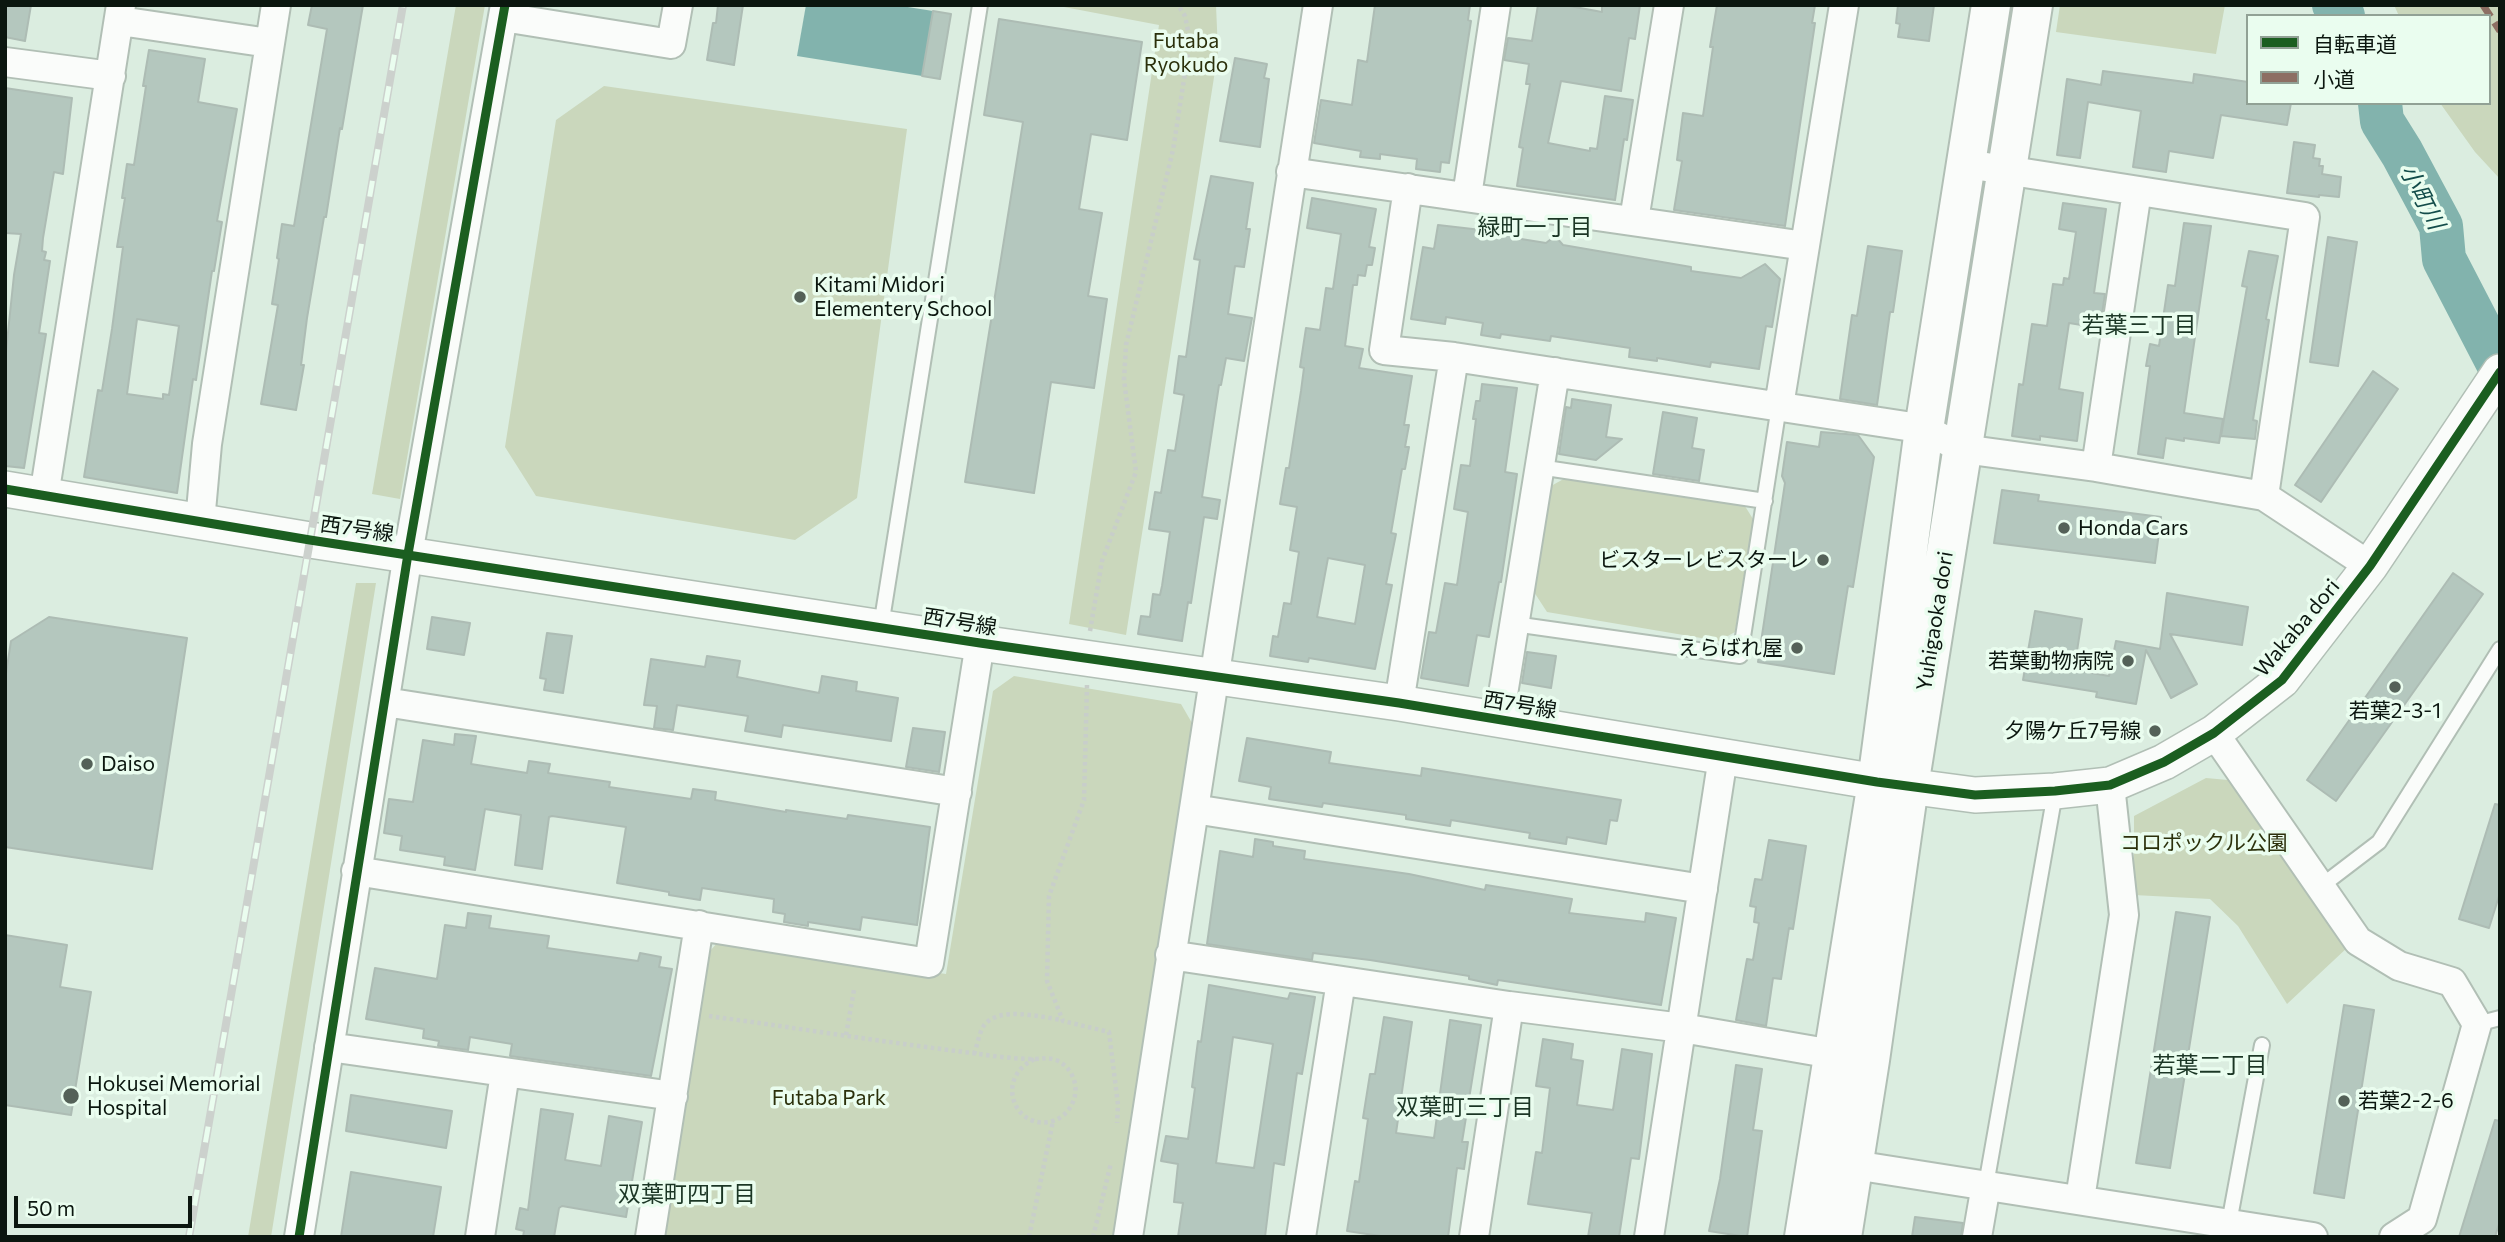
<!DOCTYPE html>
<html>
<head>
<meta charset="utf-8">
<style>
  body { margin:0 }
  #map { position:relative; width:2505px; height:1242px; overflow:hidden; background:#dbede0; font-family:Commissioner,"Noto Sans JP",sans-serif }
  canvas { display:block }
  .frame { position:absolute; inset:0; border:7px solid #0b160f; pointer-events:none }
  .legend { position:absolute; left:2246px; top:14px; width:245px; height:91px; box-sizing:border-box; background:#eafdef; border:2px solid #91a195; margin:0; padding:9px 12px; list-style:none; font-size:21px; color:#0b160f }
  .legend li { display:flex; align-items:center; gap:14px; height:35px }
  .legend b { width:35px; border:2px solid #91a195 }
  .scale { position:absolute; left:14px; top:1196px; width:178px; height:32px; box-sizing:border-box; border:4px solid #0b160f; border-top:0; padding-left:9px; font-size:21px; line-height:24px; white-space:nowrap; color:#0b160f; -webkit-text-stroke:5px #eafdef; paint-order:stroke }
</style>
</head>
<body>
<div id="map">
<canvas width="2505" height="1242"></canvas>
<div class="frame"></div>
<ul class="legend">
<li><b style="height:9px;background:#1b5e20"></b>自転車道</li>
<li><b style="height:9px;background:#8d6e63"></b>小道</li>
</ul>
<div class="scale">50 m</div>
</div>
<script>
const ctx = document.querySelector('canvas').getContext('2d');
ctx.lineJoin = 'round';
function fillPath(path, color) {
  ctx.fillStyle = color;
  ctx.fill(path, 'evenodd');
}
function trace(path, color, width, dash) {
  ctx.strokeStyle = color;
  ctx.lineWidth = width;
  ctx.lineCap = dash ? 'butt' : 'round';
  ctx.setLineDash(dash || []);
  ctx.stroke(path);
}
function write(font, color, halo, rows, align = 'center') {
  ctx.font = font + ' Commissioner,"Noto Sans JP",sans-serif';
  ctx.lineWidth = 7;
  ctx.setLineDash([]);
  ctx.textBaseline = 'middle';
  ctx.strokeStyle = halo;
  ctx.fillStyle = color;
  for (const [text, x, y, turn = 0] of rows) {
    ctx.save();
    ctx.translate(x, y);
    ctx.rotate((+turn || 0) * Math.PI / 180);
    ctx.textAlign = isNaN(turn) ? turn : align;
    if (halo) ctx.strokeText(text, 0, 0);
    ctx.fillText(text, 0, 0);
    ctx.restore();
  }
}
const green = new Path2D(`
  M456 5H485L400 499 372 494Z
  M1064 5H1216L1218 52 1126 635 1069 624 1159 25 1064 7Z
  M2060 5H2225L2216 54 2056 32Z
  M2394 5H2500V179L2475 152 2440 103H2489V16H2399Z
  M604 86 907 129 857 498 795 540 536 496 505 447 556 120Z
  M1569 476 1743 503 1753 519 1735 632 1719 641 1547 612 1534 592 1551 486Z
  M356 583H376L271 1237H248Z
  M1014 676 1181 704 1192 723 1116 1237H665L709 952 719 941 946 974 993 691Z
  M2206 778 2228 780 2348 947 2287 1004 2238 926 2210 899 2134 895V816Z`);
const water = new Path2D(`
  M806 5H895L933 11 922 76 797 56Z`);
const river = new Path2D(`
  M2334 5 2343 16
  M2380 103 2382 121 2402 153 2441 226 2444 259 2500 367`);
const building = new Path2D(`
  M5 5H31L25 41 5 37Z
  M312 5H363L342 129 340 128 326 217H324L307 318 301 365H304L296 410 261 404 278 305 272 304 279 259 277 258 282 224 294 226 327 29 308 25Z
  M718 5H743L734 65 707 60 713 23H716Z
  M1375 5H1470L1468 20 1471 21 1449 163 1441 162 1440 172 1416 169 1417 159 1380 154V159L1360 157 1361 151 1314 143 1321 100 1352 105 1358 60 1367 62Z
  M1538 5H1564L1602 12V5H1640L1635 39 1629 38 1621 91 1561 81 1548 143 1590 151V148L1597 149 1605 96 1633 100 1627 140 1624 139 1615 200 1517 186 1523 148 1519 147 1530 84H1526L1529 64 1504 60 1508 38 1532 41Z
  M1717 5H1815L1812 23H1815L1785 226 1674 210 1682 161 1677 160 1683 113 1703 116 1713 47H1710Z
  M1898 5H1934L1929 41 1898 37 1900 24 1896 23Z
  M933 11 951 14 940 79 922 76Z
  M999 19 1142 42 1127 140 1091 134 1079 209 1102 213 1088 296 1107 299 1094 388 1051 382 1034 493 965 482 1023 122 984 115Z
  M149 50 205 59 198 102 237 109 217 221 222 222 214 271H212L196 380 193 379 177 493 84 477 98 390 102 391 112 329 123 247H117L125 198H122L127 164 134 165 146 86H143ZM137 319 179 326 169 395 163 394V399L127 394Z
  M1235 58 1267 64 1264 78 1269 79 1260 147 1220 141Z
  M2103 71 2193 83 2194 74 2248 82V103H2291L2287 125 2221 115 2213 158 2169 151 2166 172 2133 167 2141 111 2088 102 2080 158 2057 155 2067 79 2101 85Z
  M5 88 72 98 63 174 54 172 43 238 42 251 46 252 44 260 50 261 39 333 46 334 24 468 5 466V361L14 275 21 234 5 233Z
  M2294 142 2315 145 2313 158 2320 159 2319 166H2323L2322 174 2341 177 2339 197 2319 195V197L2287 193Z
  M1211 176 1253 183 1246 229H1250L1244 267 1235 266 1228 314 1252 318 1244 361 1226 358 1221 385H1219L1202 497 1220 500 1217 519 1204 517 1191 603 1188 602 1182 641 1138 634 1141 616 1150 617 1153 594 1160 595 1162 586 1170 532 1149 529 1155 492 1161 493 1168 450 1175 451 1184 395 1174 393 1179 356 1186 357 1200 260 1194 259Z
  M1312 198 1376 209 1369 247 1375 248 1372 265H1367L1365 276 1358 275 1357 285H1353L1345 346 1363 349 1359 368 1412 376 1404 425H1409L1405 447H1409L1405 469H1402L1391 533 1396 534 1386 584 1392 585 1375 669 1309 658 1308 662 1270 656 1273 636 1278 637 1284 603 1291 604 1299 552 1290 550 1297 507 1280 504 1286 468H1289L1301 391 1304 368 1300 367 1306 328 1320 330 1326 288 1333 289 1341 234 1307 228ZM1328 558 1365 565 1355 624 1317 617Z
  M2063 203 2106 209 2094 293 2105 294 2100 328 2069 323 2059 389 2083 393 2077 441 2040 436V440L2012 436 2019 384 2023 385 2032 324 2047 326 2053 284 2063 285 2064 278 2069 279 2076 232 2059 229Z
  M2184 223 2211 226 2184 413 2223 419 2219 443 2184 438V441L2166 438 2163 458 2138 454 2150 366H2146L2150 344 2159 346 2168 285 2175 286Z
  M1438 225 1516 234 1515 238 1546 243 1555 236 1563 245 1691 267V271L1741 278 1765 264 1780 279 1772 327 1766 326 1759 369 1711 362 1710 367 1657 358V361L1629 357 1630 348 1551 336 1550 341 1501 334 1500 338 1481 335 1483 323 1446 317 1445 324 1411 319 1423 247 1434 249Z
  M2328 237 2357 242 2338 366 2310 362Z
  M1868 246 1902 251 1893 312H1890L1877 405 1840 399 1852 315 1857 316Z
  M2249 251 2278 256 2266 319 2269 320 2253 420 2257 421 2255 439 2221 436 2247 287 2242 286Z
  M2373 371 2398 389 2321 502 2295 485Z
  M1482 384 1517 388 1505 472 1517 474 1501 582H1499L1489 637 1477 635 1468 686 1421 678 1429 632 1436 633 1445 583 1457 585 1468 512 1454 509 1461 465 1470 466 1476 419H1473L1476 401H1480Z
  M1572 399 1611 405 1606 437 1622 439 1596 460 1559 454 1566 407 1571 408Z
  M1663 412 1697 418 1692 448 1704 450 1699 481 1653 474Z
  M1821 432 1858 435 1874 457 1853 587 1848 586 1834 674 1758 662 1785 483 1782 476 1787 442 1819 447Z
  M2002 490 2039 495 2038 501 2161 517 2155 563 1994 543Z
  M2453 573 2483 594 2336 801 2307 780Z
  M2167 593 2248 607 2242 645 2170 634 2197 684 2171 698 2146 650 2136 704 2096 697 2097 692 2023 680 2035 611 2082 619 2074 670 2109 676 2116 641 2160 649Z
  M49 617 187 638 152 869 5 847V680L11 641Z
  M432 617 470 623 464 655 427 649Z
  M547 633 572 636 563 693 544 690 546 679 540 678Z
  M1527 652 1556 656 1551 688 1522 683Z
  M707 656 740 661 737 677 819 693 822 676 857 682 856 691 898 698 891 741 783 725 781 737 745 731 748 716 677 705 673 730 654 728 657 706 644 705 651 659 705 667Z
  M913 728 945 732 939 772 906 767Z
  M455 734 476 736 471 764 527 773 529 761 550 764 548 773 610 782 609 787 691 799 693 789 716 792 715 800 786 812V810L847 819 848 815 930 827 917 925 862 917 860 930 808 922V926L784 922 785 914 773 912 774 899 702 888 700 900 669 895V892L617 883 626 827 552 816 549 817 542 869 515 865 521 815 485 809 475 870 444 865 445 857 400 850 402 836 384 833 389 799 413 802 423 740 454 745Z
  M1247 738 1331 752 1329 763 1421 776 1422 768 1621 800 1617 821 1610 820 1606 844 1567 837 1566 844 1529 838 1530 833 1451 820 1450 826 1406 819V815L1323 803 1322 807 1269 799 1271 787 1239 781Z
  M2495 804 2500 805V893L2489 928 2459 919Z
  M1255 839 1273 842V846L1305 851 1304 859 1409 874 1485 890 1486 885 1572 899 1569 913 1645 922 1646 913 1676 918 1661 1005 1498 980 1497 985 1469 979V976L1370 960 1313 953 1312 960 1207 944 1220 851 1253 857Z
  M1769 840 1806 846 1793 929 1789 928 1781 979 1773 978 1766 1026 1736 1020 1747 959 1753 960 1759 923 1754 922 1756 907 1750 906 1755 879 1762 880Z
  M2176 912 2210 917 2170 1168 2136 1163Z
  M468 913 491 916 489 928 549 936 547 948 638 961 640 953 661 957 659 967 672 969 651 1076 510 1056 512 1044 470 1037 468 1050 438 1046 439 1041 423 1038 424 1029 366 1019 375 968 437 979 445 925 466 928Z
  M5 935 67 945 60 987 91 992 71 1115 5 1105Z
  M1209 985 1288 999 1290 993 1315 997 1302 1074 1297 1073 1284 1165 1274 1163 1265 1237H1178L1183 1203 1174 1202 1178 1164 1161 1161 1166 1136 1188 1139 1195 1088 1192 1087 1198 1041 1201 1042ZM1233 1037 1273 1044 1254 1168 1216 1163Z
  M2344 1005 2374 1010 2344 1198 2314 1193Z
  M1384 1017 1412 1022 1396 1133 1434 1138 1450 1020 1481 1025 1462 1142H1468L1464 1169 1457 1168 1448 1237H1387L1347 1231 1355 1181 1359 1182 1368 1119 1363 1118 1370 1074H1375Z
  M1543 1039 1573 1044 1571 1059 1583 1061 1577 1105 1613 1110 1622 1049 1652 1054 1639 1159 1631 1158 1619 1237H1588L1592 1213 1528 1204 1536 1152 1542 1153 1550 1088 1536 1086Z
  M1736 1065 1762 1069 1753 1130 1762 1131 1747 1237 1709 1231 1720 1179Z
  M351 1095 452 1111 446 1148 346 1131Z
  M541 1109 573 1114 565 1160 601 1166 609 1116 642 1122 626 1217 562 1206 559 1208 554 1237H523L524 1231 516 1229 520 1208 528 1210Z
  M2495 1120 2500 1121V1221L2495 1237H2459Z
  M351 1172 441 1187 433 1237H341Z
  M1915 1217 1963 1223 1961 1237H1912Z`);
const path = new Path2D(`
  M1090 631 1102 561 1136 472 1124 380 1126 345 1173 150 1190 41 1185 16 1178 5
  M1087 685 1084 800 1049 896 1047 981 1063 1021 1109 1032 1118 1105 1117 1123
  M709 1016C796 1028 884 1042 972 1053 992 1056 1014 1059 1035 1059 1043 1059 1048 1057 1056 1060 1071 1066 1079 1084 1074 1099 1071 1109 1063 1118 1053 1121 1015 1132 993 1078 1035 1059
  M846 1035 854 990
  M974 1054C977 1046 979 1034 983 1027 996 1005 1041 1017 1062 1020
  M1029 1237 1053 1121
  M1093 1237 1111 1163`);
const service = new Path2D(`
  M1539 467 1765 501
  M1514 624 1740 656 1779 406
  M881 626 980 5
  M2320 887 2379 842 2500 649
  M2477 1024 2500 1018
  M1986 1185 2055 793
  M2229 1223 2262 1045`);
const minor = new Path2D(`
  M503 17 671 44 678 5
  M120 21 269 43
  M5 62 111 76
  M1967 164 2305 217 2264 496
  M1291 172 1805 246
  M1408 188 1384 350 1454 357 1906 426 1924 429 1963 449 2096 467 2264 496 2370 566
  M1467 196 1496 5
  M1634 220 1669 5
  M1779 406 1844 5
  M2096 467 2137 191
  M44 496 121 5
  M200 522 207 444 276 5
  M385 702 957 792
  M1399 703 1454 357
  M1499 719 1555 372
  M2214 733 2358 941 2399 966 2452 982 2477 1024 2422 1219 2394 1237
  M1194 809 1703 889
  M356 871 929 963 980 643
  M1170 955 1509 1006 1682 1028 1850 1057
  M329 1047 673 1096
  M1835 1162 2313 1237
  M2080 1199 2124 915 2110 785
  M299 1237 408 554 505 5
  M480 1237 505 1073
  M650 1237 699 925
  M1128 1237 1318 5
  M1301 1237 1341 981
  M1474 1237 1509 1006
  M1649 1237 1723 757
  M1977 1237 1986 1185`);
const tertiary = new Path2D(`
  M5 489 310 540 980 643 1399 703 1877 782 1975 795 2055 791 2110 785 2164 762 2214 733 2282 680 2370 566 2500 372`);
const secondary = new Path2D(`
  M1804 1237 1877 782 1924 429 1991 5
  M1842 1237 1870 1060 1909 786 2033 5`);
const rail = new Path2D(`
  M189 1237 403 5`);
const quiet = new Path2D(`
  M2483 5 2500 31`);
const cycleway = new Path2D(`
  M5 489 310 540 980 643 1399 703 1877 782 1975 795 2055 791 2110 785 2164 762 2214 733 2282 680 2370 566 2500 372
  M299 1237 408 554 505 5`);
const markers = [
  [800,297,7,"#546158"],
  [2064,528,7,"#546158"],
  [1823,560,7,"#546158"],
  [1797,648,7,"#546158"],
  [2128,661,7,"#546158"],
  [2395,687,7,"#546158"],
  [2155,731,7,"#546158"],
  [87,764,7,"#546158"],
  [71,1096,9,"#546158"],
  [2344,1101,7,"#546158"]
];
const parkNames = [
  ["Futaba",1186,41],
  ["Ryokudo",1186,65],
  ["コロポックル公園",2204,843],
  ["Futaba Park",829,1098]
];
const poiNames = [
  ["Kitami Midori",814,285],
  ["Elementery School",814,309],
  ["Honda Cars",2078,528],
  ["ビスターレビスターレ",1809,560,"right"],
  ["えらばれ屋",1783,648,"right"],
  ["若葉動物病院",2114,661,"right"],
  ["若葉2-3-1",2395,711,"center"],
  ["夕陽ケ丘7号線",2141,731,"right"],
  ["Daiso",101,764],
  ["Hokusei Memorial",87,1084],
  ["Hospital",87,1108],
  ["若葉2-2-6",2358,1101]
];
const streetNames = [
  ["西7号線",357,529,8],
  ["Yuhigaoka dori",1935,621,-81],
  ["西7号線",960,622,9],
  ["Wakaba dori",2297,628,-50],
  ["西7号線",1520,705,9]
];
const waterNames = [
  ["小町川",2422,197,63]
];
const neighbourhoodNames = [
  ["緑町一丁目",1535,227],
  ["若葉三丁目",2139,325],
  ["若葉二丁目",2210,1065],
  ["双葉町三丁目",1465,1107],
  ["双葉町四丁目",687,1194]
];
fillPath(green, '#cad7bc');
fillPath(water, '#82b3ad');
trace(river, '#82b3ad', 44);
fillPath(building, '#b4c7be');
trace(building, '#adbcb4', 2);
trace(service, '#b1bfb5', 18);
trace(minor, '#b1bfb5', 32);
trace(tertiary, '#b1bfb5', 38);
trace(secondary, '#b1bfb5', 42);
trace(path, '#c8ceca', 4.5, [3.5, 3.5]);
trace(service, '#fafcfa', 14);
trace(minor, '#fafcfa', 28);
trace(tertiary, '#fafcfa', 35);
trace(secondary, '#fafcfa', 38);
trace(rail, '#ccd1cd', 8);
trace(rail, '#eafdef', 5, [16]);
trace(quiet, '#8d6e63', 7, [14, 7]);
trace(cycleway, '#1b5e20', 9);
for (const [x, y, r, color] of markers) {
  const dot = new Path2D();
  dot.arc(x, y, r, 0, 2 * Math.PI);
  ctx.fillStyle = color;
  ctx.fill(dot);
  trace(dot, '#eafdef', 2.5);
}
write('21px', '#2b300b', '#eafdef', parkNames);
write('21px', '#0b160f', '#eafdef', poiNames, 'left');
write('21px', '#0b160f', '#eafdef', streetNames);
write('italic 23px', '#134c4a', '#eafdef', waterNames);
write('23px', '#1b3625', '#eafdef', neighbourhoodNames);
</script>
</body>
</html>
